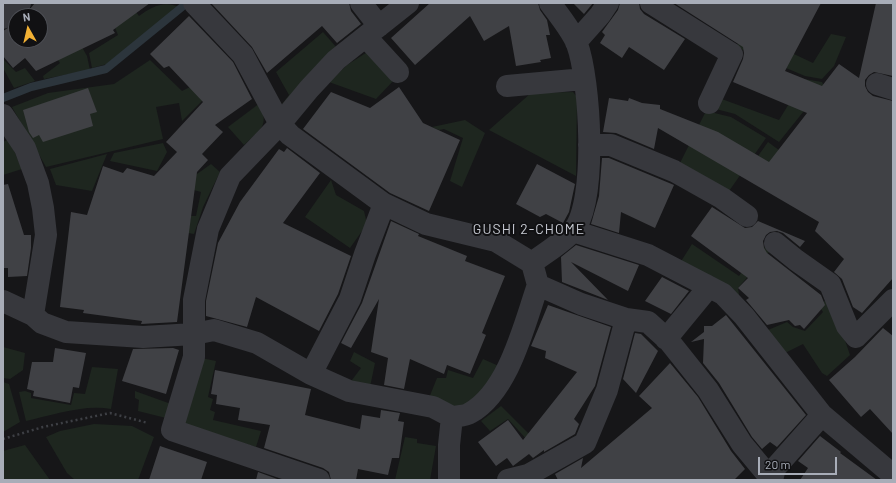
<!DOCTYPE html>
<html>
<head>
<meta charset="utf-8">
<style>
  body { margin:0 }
  #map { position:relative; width:896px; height:483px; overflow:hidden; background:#161618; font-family:Barlow,sans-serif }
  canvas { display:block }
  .frame { position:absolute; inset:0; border:4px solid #a8adb8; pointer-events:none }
  .north { position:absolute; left:8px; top:8px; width:40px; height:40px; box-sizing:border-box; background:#111113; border:1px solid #4d4f55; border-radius:50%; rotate:352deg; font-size:11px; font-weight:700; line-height:16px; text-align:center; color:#a8adb8 }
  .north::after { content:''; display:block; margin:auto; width:14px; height:18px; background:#f2b134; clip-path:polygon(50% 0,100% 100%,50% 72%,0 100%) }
  .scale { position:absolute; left:758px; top:457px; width:79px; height:18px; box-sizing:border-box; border:2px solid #a8adb8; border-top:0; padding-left:5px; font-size:12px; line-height:14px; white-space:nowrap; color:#a8adb8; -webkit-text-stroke:3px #111113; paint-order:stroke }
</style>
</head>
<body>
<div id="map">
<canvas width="896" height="483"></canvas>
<div class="frame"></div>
<div class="north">N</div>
<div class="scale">20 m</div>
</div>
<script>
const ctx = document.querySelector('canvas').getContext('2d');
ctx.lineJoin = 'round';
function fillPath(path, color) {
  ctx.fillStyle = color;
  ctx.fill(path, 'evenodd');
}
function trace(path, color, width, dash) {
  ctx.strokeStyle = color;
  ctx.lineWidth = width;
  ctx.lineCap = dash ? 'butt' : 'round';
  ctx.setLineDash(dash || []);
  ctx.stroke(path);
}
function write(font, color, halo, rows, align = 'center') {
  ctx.font = font + ' Barlow,sans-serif';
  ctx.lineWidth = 4;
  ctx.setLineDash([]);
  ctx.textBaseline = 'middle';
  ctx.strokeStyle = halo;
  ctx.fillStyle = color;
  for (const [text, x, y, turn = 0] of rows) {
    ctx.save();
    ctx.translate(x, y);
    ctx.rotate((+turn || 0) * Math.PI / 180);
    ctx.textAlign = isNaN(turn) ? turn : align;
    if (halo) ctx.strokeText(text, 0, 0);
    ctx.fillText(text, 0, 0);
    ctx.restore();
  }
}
const green = new Path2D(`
  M105 3H129L139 16C151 7 164 0 179 7L107 64 92 68 89 53 118 35Z
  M69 24 87 56 90 70 44 79 43 76 60 63 46 44Z
  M745 31 813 63 831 34 846 37 834 66 822 79 805 76 736 47Z
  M323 32 337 48 286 106 282 104 289 95 276 72Z
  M369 51 396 78 376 99 329 82 347 65Z
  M3 59 16 72 25 68 35 81 14 88 3 68Z
  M150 60 182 91 200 82 209 94 182 121 179 103 156 107 163 139 46 167 12 107 48 93 114 84Z
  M804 79 822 82 824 86 779 142 735 114 712 108 719 98 779 120Z
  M573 92 577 97 576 176 489 130 531 93Z
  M260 103C269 127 261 129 244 145L228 127Z
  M706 111 731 117 766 138 727 194 679 165Z
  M465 120 485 133 462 187 450 181 463 138 444 129 439 130 432 127Z
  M9 139 22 169 3 175V142Z
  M768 142 795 162 786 175 758 156Z
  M163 143 167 152 157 171 110 161 114 153Z
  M107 154 92 191 56 185 50 169Z
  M168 161 190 179 211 164 220 172 203 207 194 234 188 233 191 216H196L201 192 160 181Z
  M331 180 336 195 364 211 367 224 350 248 305 217Z
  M692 244 739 276 761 245 770 251 738 288 740 301 680 263Z
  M827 288 850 355 827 376 822 373 803 344 785 353 768 330 787 322 793 327 805 331 823 312 819 306 828 298Z
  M3 347 25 353 23 370 10 379 3 378Z
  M354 352 375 363 370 387 349 384 361 368 350 361Z
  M201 358 216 361 208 397 213 399 210 410 215 412 213 420 261 431 256 447 184 426Z
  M483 359 501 367 471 405 456 408 429 398 437 378H446L448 370 473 378Z
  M92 367 118 369 111 409C84 404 53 415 26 421L19 392 25 391 31 393V398L71 405 74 393 85 394Z
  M3 382 9 384 20 422 3 432Z
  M135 391 171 404 166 418 138 411 139 400 135 398Z
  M501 406 534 439 529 442 508 419 490 431 481 421Z
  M94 424 132 426 154 437 138 480H75L67 473 46 437 60 431Z
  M405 437 417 439V443L436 446 430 480H395Z
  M25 445 50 480H3V451Z`);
const stream = new Path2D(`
  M3 98 31 87 106 69 187 3`);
const building = new Path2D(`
  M35 3H150L113 30 115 33 36 71 25 58 13 68 3 56V31L16 23V40H40V16H24Z
  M211 3H349L351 11 361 24 337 43 322 26 267 73 252 47Z
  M430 3H538L540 10 547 20 550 35H546L551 58 540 60 541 62 516 66 509 26 484 41 470 16 415 65 391 38Z
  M573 3H593L584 14Z
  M620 3H639L640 9 644 14 685 39 664 70 629 47 622 58 600 43 605 35 602 32 618 10Z
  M674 3H821L785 71 822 86 839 64 859 78 876 3H893V76L874 72 869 75 865 80V86L868 92 873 96 893 101V278L862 313 853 307 842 279 834 272 844 259 815 231 819 222 658 128 654 149 616 133 603 132 609 98 628 101 629 98 642 103 660 105V109L718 132 769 162 807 113 733 82 743 59 744 53 743 47Z
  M189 16 233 62 252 99 215 125 223 132 202 154 208 160 197 172 177 322 141 324 142 321 83 313 84 310 60 307 71 212 87 215 103 166 123 173 127 168 154 176 177 152 166 142 203 102 169 66 164 68 150 54Z
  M399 87 423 123 460 140 429 211 390 193 303 129 331 92 370 108Z
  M88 88 97 112 90 114 93 126 43 142 39 135 33 138 29 132 23 110Z
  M287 148 320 173 283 223 351 256 338 294 319 331 256 297 247 327 206 316V301L218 243 240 202 279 149 284 152Z
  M602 158H609L674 185 655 228 621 212 619 233 591 224 599 196Z
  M537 164 575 184 569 212 563 223 546 214 540 217 516 204Z
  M8 184 24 235H31V248L27 276 8 277V268H3V185Z
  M712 207 745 228 752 227 758 221 805 241 800 247 783 233 777 231 770 232 766 235 763 241 764 248 767 253 821 295 825 305 804 329 800 325 795 326 789 320 767 325 746 300 749 298 738 288 748 278 691 236Z
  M391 221 419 234 418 236 467 256 465 261 505 276 482 333 486 335 470 374 447 365 444 374 410 359 404 389 384 385 388 358 371 352 379 299 351 348 341 343 362 303Z
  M576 245 639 265 628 291 571 262 608 300 562 282 561 257Z
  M662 277 689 291 671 314 645 301Z
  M548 305 611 327 595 386 574 419 579 424 575 434 544 452V450L533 458 529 454 513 466 507 458 496 466 478 442 508 420 523 440 577 372 545 358 546 351 531 346Z
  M726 315 806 415 777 447 770 442 762 449 752 437 719 383 703 363 704 339 691 342 704 332V326H712Z
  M883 328 893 336V434L870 409 861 417 829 380 855 357Z
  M635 333 641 334 658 351 636 393 623 379Z
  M55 348 86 353 79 388 73 387 70 403 33 396 34 391 27 389 32 362H53Z
  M173 348 179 350 166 394 122 381 133 349Z
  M670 363 698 397 731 451 745 469 734 480H558L555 474 583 458 581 468 652 408 639 396Z
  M215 370 311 389 305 415 360 429 362 415 380 418 381 410 400 413 398 421 404 422 399 458H392L388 475 358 469 356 480H331L329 472 323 468 264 448 270 425 238 420 240 408 216 404 217 395 211 394Z
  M820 436 841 452 840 453 877 480H800L808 468 798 461Z
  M160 446 207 462 201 480H149Z
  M258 472 280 480H256Z`);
const path = new Path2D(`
  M3 439 43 427 110 413 148 423`);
const minor = new Path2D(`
  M194 3 243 55 280 124 290 135 384 204 426 224 496 241 532 263C545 253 562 243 573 231 598 202 590 79 577 44 572 31 558 14 550 3
  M361 3 379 26
  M651 3 732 54 709 103
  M3 18 20 3
  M366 37 398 72
  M576 42 600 15 608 3
  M877 84 893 89
  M507 86 584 79
  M3 115 25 148 38 183 43 208 46 235 33 315
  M589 145H611L674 171 722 198 747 216
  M573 231 648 255 723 294 744 316 822 415 893 475
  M775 243 796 260 830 284 847 326 856 337 893 300
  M3 301 33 315 42 323 66 332 143 337 194 334 214 330 257 343 311 374 349 391 433 407 452 417 449 445V480
  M626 319 648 322 669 341 708 390 742 444 772 480
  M666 339 703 294 706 285
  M311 374 350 299 365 254 384 204
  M452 417C458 416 466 416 470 413 509 391 524 325 538 285
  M319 480 172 430 194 357V300L208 229 230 176 280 124 309 89 336 60 408 3
  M508 480 528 475 585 443 607 390 626 319 581 304 538 285 532 263
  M772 480 775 468 822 415`);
const neighbourhoodNames = [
  ["GUSHI 2-CHOME",529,229]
];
fillPath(green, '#1e261f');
trace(stream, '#2c353c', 8);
fillPath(building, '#404145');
trace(path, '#3d3f44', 2.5, [2, 3]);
trace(minor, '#37383d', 22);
ctx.letterSpacing = '1px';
write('14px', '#c9ccd4', '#111113', neighbourhoodNames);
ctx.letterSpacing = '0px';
</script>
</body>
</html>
